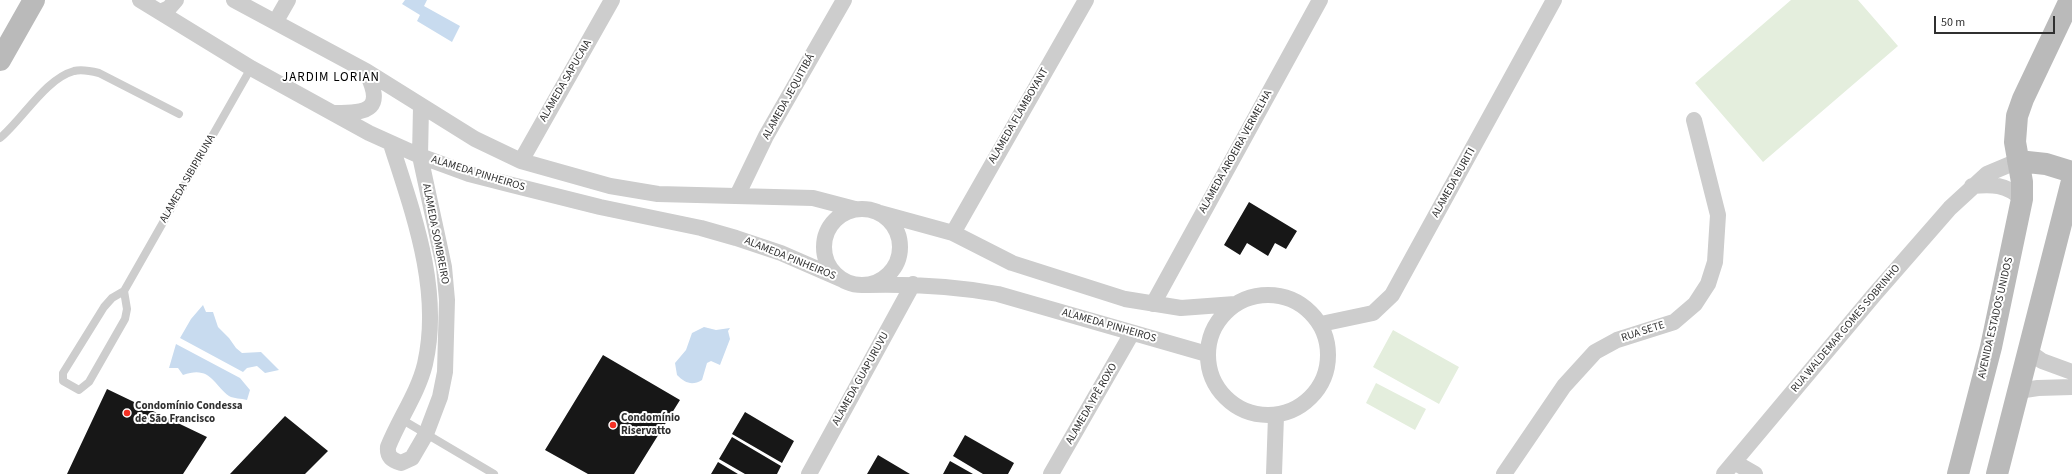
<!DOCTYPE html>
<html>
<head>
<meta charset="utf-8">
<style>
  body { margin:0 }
  #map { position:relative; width:2072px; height:474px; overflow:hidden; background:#fff; font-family:"Source Sans 3",sans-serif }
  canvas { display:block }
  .scale { position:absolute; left:1934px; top:16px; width:121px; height:18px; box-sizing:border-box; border:2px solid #303030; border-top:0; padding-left:5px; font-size:12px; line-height:14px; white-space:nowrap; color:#303030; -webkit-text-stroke:3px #fff; paint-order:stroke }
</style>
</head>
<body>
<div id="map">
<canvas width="2072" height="474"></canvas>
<div class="scale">50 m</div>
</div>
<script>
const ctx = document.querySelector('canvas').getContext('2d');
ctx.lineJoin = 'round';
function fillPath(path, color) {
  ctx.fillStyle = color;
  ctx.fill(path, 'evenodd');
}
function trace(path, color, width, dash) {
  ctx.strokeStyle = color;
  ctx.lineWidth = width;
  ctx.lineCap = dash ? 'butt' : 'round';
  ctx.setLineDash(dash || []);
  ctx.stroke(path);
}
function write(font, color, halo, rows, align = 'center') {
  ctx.font = font + ' "Source Sans 3",sans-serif';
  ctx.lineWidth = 4;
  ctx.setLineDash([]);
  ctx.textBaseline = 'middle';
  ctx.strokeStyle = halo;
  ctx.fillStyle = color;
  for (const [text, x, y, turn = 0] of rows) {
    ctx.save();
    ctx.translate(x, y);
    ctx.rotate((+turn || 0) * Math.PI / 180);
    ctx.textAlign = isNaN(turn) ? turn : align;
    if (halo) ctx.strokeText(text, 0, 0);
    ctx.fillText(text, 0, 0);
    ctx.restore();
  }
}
const green = new Path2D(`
  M1791 0H1858L1898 46 1763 162 1695 83Z
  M1393 330 1459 367 1439 404 1373 367Z
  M1376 383 1426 409 1415 430 1366 403Z`);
const water = new Path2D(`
  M405 0H427L424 6 460 26 452 42 417 21 420 15 402 4Z
  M203 305 206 312H213L218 327 229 338 236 348 242 353 261 352 279 370 265 373 257 366 247 368 243 372 180 338 191 319Z
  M704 327 716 330 730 328 728 331 730 339 720 365 711 361 707 363 702 380C692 386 685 383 677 375L675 363 686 350 692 333Z
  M176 344 240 378 250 390 247 400C241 398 234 399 229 396 213 384 210 365 183 375L178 368H169Z`);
const building = new Path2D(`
  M1249 202 1297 231 1286 249 1275 243 1268 256 1247 243 1240 255 1224 245Z
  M603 355 680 400 634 474H588L545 450Z
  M107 389 207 437 183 474H67Z
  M745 412 794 441 782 463 732 434Z
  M285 416 328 451 305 474H230Z
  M965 435 1014 463 1008 474H983L953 456Z
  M732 437 781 466 777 474H745L719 459Z
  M878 455 910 474H867Z
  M950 461 973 474H943Z
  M718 462 738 474H711Z`);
const lane = new Path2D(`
  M0 138C23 119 45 79 74 71 82 69 91 71 99 73L179 114
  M124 291 127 309 125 319 89 382 79 390 63 381V373L104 307 112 298 124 291 251 68
  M401 419 494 474`);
const street = new Path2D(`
  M140 0 251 68 369 133 420 156 469 174 512 185 600 207 701 228 736 238 781 253 843 280
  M234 0 366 71 475 139 521 161 610 186 658 194 813 198 855 209
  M160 12 169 8 176 0
  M276 21 288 0
  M335 113C370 113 384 109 366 71
  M391 144C413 213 442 290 425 364 418 393 399 419 388 447 387 457 392 460 401 463L412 458 426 434 440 397 445 372 447 300 444 267 420 156 421 107
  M521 161 612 0
  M1972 186C1991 184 2007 184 2022 199
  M737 196 766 136 844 0
  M824 247a38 38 0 1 1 76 0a38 38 0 1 1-76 0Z
  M880 213 953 233 1012 263 1125 299 1181 308 1235 304
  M953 233 1086 0
  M867 285C912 284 954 286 998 294L1207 354
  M1208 355a60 60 0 1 1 120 0a60 60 0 1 1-120 0Z
  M1153 304 1320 0
  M1321 324 1373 313 1392 295 1554 0
  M2028 351 2042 361 2072 372
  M2018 391 2038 388 2072 387
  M1734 462 1755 474
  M809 474 913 284
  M1051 474 1132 333
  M1274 474 1276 416
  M1504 474 1564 386 1595 352 1617 340 1674 322 1695 304 1708 284 1715 262 1718 215 1694 120
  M1724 474 1874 295 1950 208 1987 174 2018 161`);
const secondary = new Path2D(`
  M0 60 34 0
  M2018 161 2046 164 2072 172
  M1958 474 1991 347 2022 199V182L2015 142 2017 116 2023 99 2070 0
  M1997 474 2072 181`);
const markers = [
  [127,413,4,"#f43125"],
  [613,425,4,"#f43125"]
];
const streetNames = [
  ["ALAMEDA SAPUCAIA",566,81,-60],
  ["ALAMEDA JEQUITIBÁ",789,97,-61],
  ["ALAMEDA FLAMBOYANT",1019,116,-60],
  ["ALAMEDA AROEIRA VERMELHA",1236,152,-61],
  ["ALAMEDA PINHEIROS",478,174,17],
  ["ALAMEDA SIBIPIRUNA",188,179,-60],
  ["ALAMEDA BURITI",1454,183,-61],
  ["ALAMEDA SOMBREIRO",435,234,79],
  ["ALAMEDA PINHEIROS",790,259,22],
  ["AVENIDA ESTADOS UNIDOS",1996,318,-77],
  ["ALAMEDA PINHEIROS",1109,326,16],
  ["RUA WALDEMAR GOMES SOBRINHO",1846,329,-50],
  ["RUA SETE",1643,332,-18],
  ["ALAMEDA GUAPURUVU",861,379,-61],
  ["ALAMEDA YPÊ ROXO",1092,404,-60]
];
const poiNames = [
  ["Condomínio Condessa",135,407],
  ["de São Francisco",135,420],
  ["Condomínio",621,419],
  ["Riservatto",621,432]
];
const quarterNames = [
  ["JARDIM LORIAN",331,78]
];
fillPath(green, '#e4eedd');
fillPath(water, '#c8dbef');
fillPath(building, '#171717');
trace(lane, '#cdcdcd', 8);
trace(street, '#cdcdcd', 16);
trace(secondary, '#bababa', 22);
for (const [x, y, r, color] of markers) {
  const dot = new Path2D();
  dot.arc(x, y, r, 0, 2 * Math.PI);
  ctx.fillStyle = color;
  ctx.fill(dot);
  trace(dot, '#fff', 1.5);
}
write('11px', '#303030', '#fff', streetNames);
write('bold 11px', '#303030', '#fff', poiNames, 'left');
ctx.letterSpacing = '1px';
write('13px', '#000', '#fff', quarterNames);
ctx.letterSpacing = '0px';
</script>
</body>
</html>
